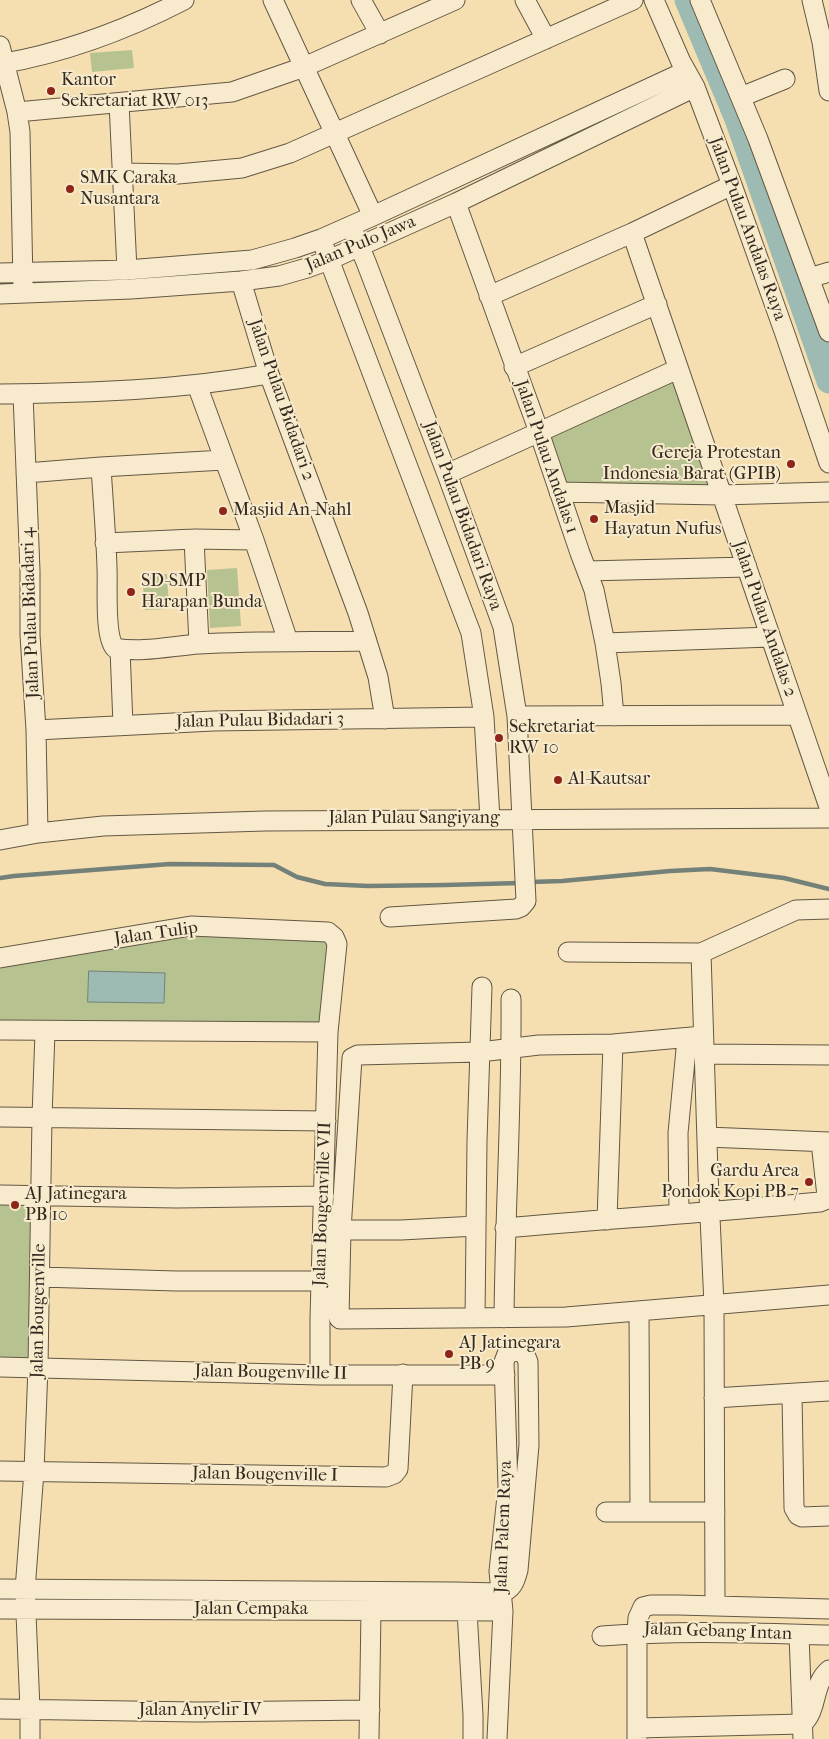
<!DOCTYPE html>
<html>
<head>
<meta charset="utf-8">
<style>
  body { margin:0 }
  canvas { display:block; background:#f5dfb1 }
</style>
</head>
<body>
<canvas width="829" height="1739"></canvas>
<script>
const ctx = document.querySelector('canvas').getContext('2d');
ctx.lineJoin = 'round';
function fillPath(path, color) {
  ctx.fillStyle = color;
  ctx.fill(path, 'evenodd');
}
function trace(path, color, width, dash) {
  ctx.strokeStyle = color;
  ctx.lineWidth = width;
  ctx.lineCap = dash ? 'butt' : 'round';
  ctx.setLineDash(dash || []);
  ctx.stroke(path);
}
function write(font, color, halo, rows, align = 'center') {
  ctx.font = font + ' "IM FELL French Canon",serif';
  ctx.lineWidth = 4;
  ctx.setLineDash([]);
  ctx.textBaseline = 'middle';
  ctx.strokeStyle = halo;
  ctx.fillStyle = color;
  for (const [text, x, y, turn = 0] of rows) {
    ctx.save();
    ctx.translate(x, y);
    ctx.rotate((+turn || 0) * Math.PI / 180);
    ctx.textAlign = isNaN(turn) ? turn : align;
    if (halo) ctx.strokeText(text, 0, 0);
    ctx.fillText(text, 0, 0);
    ctx.restore();
  }
}
const green = new Path2D(`
  M132 50 134 68 92 72 90 53Z
  M675 375 713 487 565 486 548 434Z
  M237 568 241 626 210 628 207 570Z
  M167 574 169 609 145 610 142 575Z
  M227 931H329L325 1024 0 1020V966Z
  M0 1195H41L38 1367H0Z`);
const water = new Path2D(`
  M89 971 165 973 164 1003 88 1002Z`);
const stream = new Path2D(`
  M0 878 14 876 170 864 274 865 297 877 325 884 368 886 445 885 520 883
  M530 882 562 881 670 871 710 869 784 878 829 889`);
const river = new Path2D(`
  M687 0 737 119 829 381`);
const minor = new Path2D(`
  M273 0 373 216
  M361 0 380 34
  M525 0 546 39
  M654 0 681 62 695 87 732 185 785 334 829 463
  M700 0 758 139 829 332
  M812 0 822 42 829 91
  M0 46 17 112 20 132 23 285
  M0 64C64 53 126 30 184 0
  M741 97 785 79
  M119 103 127 270
  M17 112 232 92 304 67 455 0
  M124 173 178 174 242 168 290 153 633 0
  M456 203 539 432 580 553 594 590 605 643 611 683 614 716
  M351 226 366 262 447 474 503 627 517 716 526 901 521 907 516 909 390 917
  M632 233 829 807
  M325 249 471 633 484 717 490 819
  M0 273 127 270 252 260 295 248 321 239 373 216 686 71
  M809 278 829 272
  M241 281 269 374 358 613 378 677 385 719
  M0 294 131 289 241 281 279 276 307 268 329 260 456 203 695 87
  M489 296 632 233 732 185
  M514 367 657 304
  M197 385 254 540 288 641
  M0 394C90 393 180 390 269 374
  M23 394 30 571V635L36 730 38 833
  M101 467C103 500 106 534 107 568 108 586 104 636 115 648 142 653 171 646 199 644 255 641 311 642 367 641
  M26 473 101 467 224 460
  M447 474 678 369
  M559 492 721 495 829 492
  M194 539 199 644
  M105 543 194 539 254 540
  M587 571 747 567
  M605 643 770 637
  M120 649 123 725
  M517 716 797 715
  M36 730 213 721 484 717
  M0 840 38 833 103 826 265 821 829 818
  M568 952 701 953 796 910 829 909
  M701 953 708 1173 714 1305 715 1606
  M0 958 191 926 328 932 334 937 337 944 328 1032 320 1318V1375
  M0 1030 328 1032
  M704 1054 829 1055
  M0 1117 326 1121
  M707 1137 829 1142
  M0 1195 177 1198 324 1196
  M679 1214 678 1133 687 1039
  M607 1220 613 1044
  M476 1226 401 1230H341L339 1318 340 1319 566 1317 829 1295
  M505 1228C610 1219 715 1212 820 1202L825 1200 827 1196 821 1142
  M341 1230 352 1058 358 1055 480 1052 539 1045 613 1044 703 1036
  M40 1277 176 1281H321
  M639 1312 640 1512
  M475 1318 477 1141 482 987
  M504 1318C505 1211 512 1105 511 999
  M0 1367 320 1375H505
  M792 1394 794 1508 798 1515 802 1517 829 1516
  M714 1398 829 1391
  M0 1471 386 1477 394 1474 398 1469 403 1374
  M606 1512H715
  M0 1589 455 1592 500 1593C512 1590 515 1582 518 1570L529 1445 528 1362 524 1352 515 1351 507 1354 504 1362 508 1487 499 1571 503 1611 497 1739
  M0 1609 503 1611
  M467 1611 473 1715V1739
  M799 1635 803 1739
  M602 1636C677 1630 754 1633 829 1635
  M0 1709 197 1712 370 1710
  M637 1728 802 1724C818 1711 812 1684 829 1670
  M30 1739V1709L25 1590 34 1471 38 1367 42 1117 45 1032
  M369 1739 371 1610
  M637 1739V1633L638 1618 643 1607 651 1605H678L829 1609`);
const markers = [
  [51,91,5,"#8f2418"],
  [70,189,5,"#8f2418"],
  [791,464,5,"#8f2418"],
  [223,511,5,"#8f2418"],
  [594,519,5,"#8f2418"],
  [131,592,5,"#8f2418"],
  [499,738,5,"#8f2418"],
  [558,780,5,"#8f2418"],
  [809,1182,5,"#8f2418"],
  [15,1205,5,"#8f2418"],
  [449,1354,5,"#8f2418"]
];
const poiNames = [
  ["Kantor",61,81],
  ["Sekretariat RW 013",61,102],
  ["SMK Caraka",80,179],
  ["Nusantara",80,200],
  ["Gereja Protestan",781,454,"right"],
  ["Indonesia Barat (GPIB)",781,475,"right"],
  ["Masjid",604,509],
  ["Hayatun Nufus",604,530],
  ["Masjid An-Nahl",233,511],
  ["SD-SMP",141,582],
  ["Harapan Bunda",141,603],
  ["Sekretariat",509,728],
  ["RW 10",509,749],
  ["Al-Kautsar",568,780],
  ["Gardu Area",799,1172,"right"],
  ["Pondok Kopi PB 7",799,1193,"right"],
  ["AJ Jatinegara",25,1195],
  ["PB 10",25,1216],
  ["AJ Jatinegara",459,1344],
  ["PB 9",459,1365]
];
const streetNames = [
  ["Jalan Pulau Andalas Raya",747,229,70],
  ["Jalan Pulo Jawa",361,244,-23],
  ["Jalan Pulau Bidadari 2",281,400,71],
  ["Jalan Pulau Andalas 1",546,457,71],
  ["Jalan Pulau Bidadari Raya",462,516,70],
  ["Jalan Pulau Bidadari 4",31,613,-92],
  ["Jalan Pulau Andalas 2",764,619,71],
  ["Jalan Pulau Bidadari 3",260,721,-1],
  ["Jalan Pulau Sangiyang",414,819],
  ["Jalan Tulip",156,934,-8],
  ["Jalan Bougenville VII",323,1204,-88],
  ["Jalan Bougenville",39,1311,-89],
  ["Jalan Bougenville II",271,1373,1],
  ["Jalan Bougenville I",265,1475,1],
  ["Jalan Palem Raya",504,1527,-88],
  ["Jalan Cempaka",251,1610],
  ["Jalan Gebang Intan",718,1632,2],
  ["Jalan Anyelir IV",200,1711]
];
fillPath(green, '#b6c390');
fillPath(water, '#9ebbb3');
trace(water, '#738179', 1);
trace(stream, '#738179', 4.5);
trace(river, '#9ebbb3', 25);
trace(minor, '#635745', 21);
trace(minor, '#f8eacc', 19);
for (const [x, y, r, color] of markers) {
  const dot = new Path2D();
  dot.arc(x, y, r, 0, 2 * Math.PI);
  ctx.fillStyle = color;
  ctx.fill(dot);
  trace(dot, '#f8eacc', 2);
}
write('18px', '#322a21', '#f8eacc', poiNames, 'left');
write('18px', '#322a21', '#f8eacc', streetNames);
</script>
</body>
</html>
